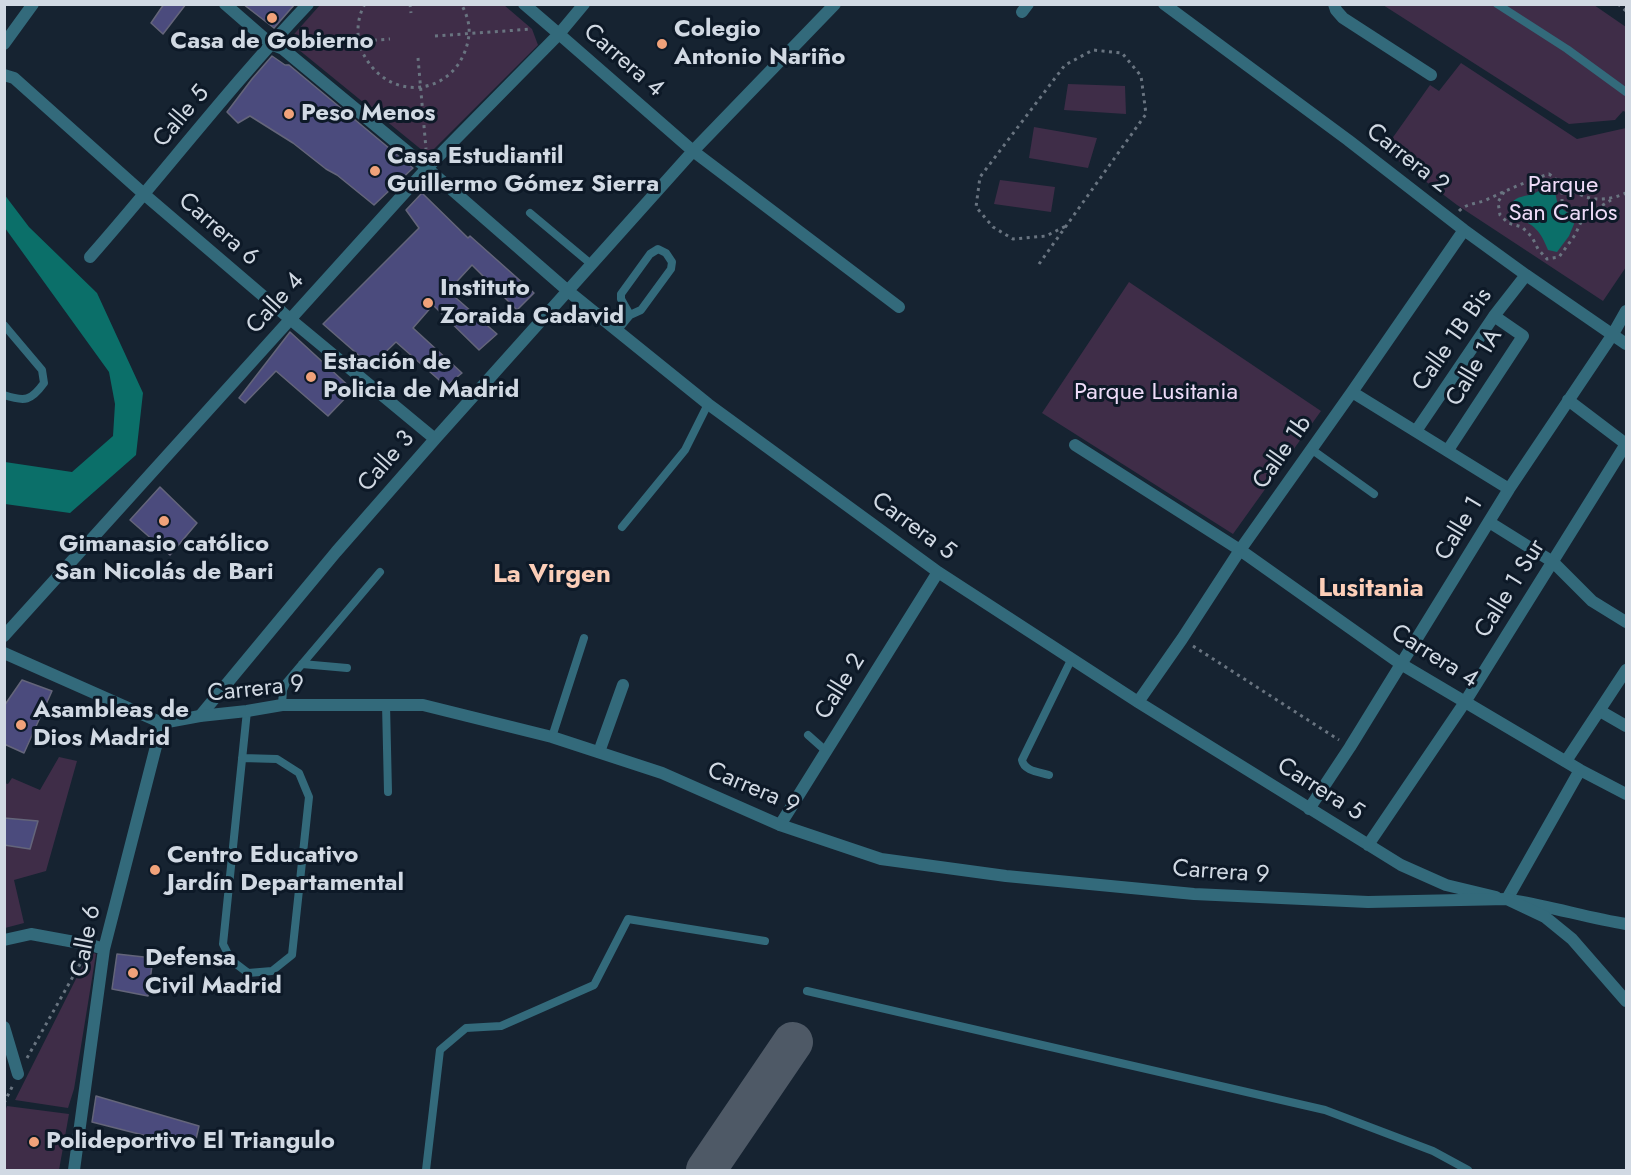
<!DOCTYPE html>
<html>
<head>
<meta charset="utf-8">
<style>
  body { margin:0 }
  #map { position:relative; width:1631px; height:1175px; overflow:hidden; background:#162331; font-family:Jost,sans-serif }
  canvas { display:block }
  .frame { position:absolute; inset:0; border:6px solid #d1d9e3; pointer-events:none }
</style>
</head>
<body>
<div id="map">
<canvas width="1631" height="1175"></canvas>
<div class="frame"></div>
</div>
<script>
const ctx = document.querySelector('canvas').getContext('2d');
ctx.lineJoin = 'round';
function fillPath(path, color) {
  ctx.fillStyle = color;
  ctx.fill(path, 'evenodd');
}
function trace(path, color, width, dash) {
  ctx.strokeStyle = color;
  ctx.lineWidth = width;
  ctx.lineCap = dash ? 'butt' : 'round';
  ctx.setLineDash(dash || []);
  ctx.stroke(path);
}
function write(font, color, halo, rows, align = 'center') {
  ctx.font = font + ' Jost,sans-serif';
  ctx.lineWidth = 6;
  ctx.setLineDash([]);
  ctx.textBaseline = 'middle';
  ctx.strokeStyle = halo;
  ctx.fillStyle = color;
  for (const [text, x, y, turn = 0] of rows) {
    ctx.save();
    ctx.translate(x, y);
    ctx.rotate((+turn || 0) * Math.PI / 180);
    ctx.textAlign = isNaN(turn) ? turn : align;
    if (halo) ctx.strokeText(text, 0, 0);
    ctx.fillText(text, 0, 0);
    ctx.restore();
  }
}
const green = new Path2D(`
  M504 5 532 29 538 45 428 155 288 41 320 5Z
  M1383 5H1594L1626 27V112L1623 111 1615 120 1569 124Z
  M1461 63 1577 139 1626 128V267L1603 301 1457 205 1384 150 1430 85 1439 91Z
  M1068 84 1125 86 1126 114 1064 110Z
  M1034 127 1097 138 1088 168 1029 158Z
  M1000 180 1055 187 1051 212 994 204Z
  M1129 282 1321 411 1233 534 1042 413Z
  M59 757 77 761 46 871 14 880 24 923 5 928 4 783 8 784 12 778 40 790Z
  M90 951 96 954 74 1089 68 1108 15 1100Z
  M7 1106 69 1114 59 1170H5L4 1114Z`);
const water = new Path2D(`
  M1550 186 1555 192 1558 206 1571 215 1574 224 1569 236 1557 252 1548 250C1541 232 1534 223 1515 218L1511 211V204C1517 195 1526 197 1535 193 1540 190 1544 188 1550 186Z
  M4 194 29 227 97 293 143 393 136 455 70 513 5 504V462L72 472 113 436 115 404 109 372 5 228Z`);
const taxiway = new Path2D(`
  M706 1170 793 1042`);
const building = new Path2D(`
  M164 4H186L163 34 151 23Z
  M243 4H295L274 28Z
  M272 56 285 65H289L413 168 374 205 337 175 326 169 293 143 250 116 238 123 227 112 252 79Z
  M422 193 468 238 470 236 534 293 517 310 472 265 448 291 497 334 479 350 433 305 413 328 462 373 446 386 396 342 371 366 323 324 419 228 406 210Z
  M290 332 353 390 328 416 276 371 245 403 239 398Z
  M160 487 197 523 170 555 130 520Z
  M22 680 52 691 24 753 4 744V706Z
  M4 818 38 821 30 849 4 845Z
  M117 954 153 958 148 996 112 989Z
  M96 1096 199 1126 194 1148 92 1122Z`);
const path = new Path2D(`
  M365 4C357 17 356 36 361 49 386 107 461 97 469 35 470 25 467 14 461 4
  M410 4 411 13
  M1618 4 1626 11
  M435 36 532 29
  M299 46 390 39
  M418 58 426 149
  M1562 184V201L1568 206 1581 222
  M1504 192 1498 202 1500 215 1508 223 1522 227 1532 237 1538 249 1547 259 1559 257 1575 235 1581 222 1590 213 1611 200
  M1459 211C1467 203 1476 204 1486 200 1507 190 1527 181 1549 174 1576 195 1593 207 1626 193
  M1039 264 1146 114 1141 76 1122 53 1093 50 1065 65 980 177 976 207 993 227 1013 239 1046 236 1066 226
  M1193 646 1339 740
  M27 1058 84 957
  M4 1103 13 1085`);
const service = new Path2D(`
  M1497 4 1567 49 1626 92
  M530 213 591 264
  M4 325 42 370 44 383C31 401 25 402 4 395
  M617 331 630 315 621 299V294L650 254 658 249 666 253 672 262 671 269 641 310 630 315
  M1311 449 1374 494
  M622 527 685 450 708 404
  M302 664 347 668
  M386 704 388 792
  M282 705 283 690 286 683 380 572
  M808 735 826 751
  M552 737 584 638
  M242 758 277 759 299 773 309 797 292 955 272 971 248 973 231 960 223 944 247 711
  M1049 775C1039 772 1024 771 1022 760L1072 658
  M807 991 1325 1110 1433 1151 1468 1170
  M426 1170 440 1050 466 1028 501 1026 594 985 628 919 765 941`);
const minor = new Path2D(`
  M225 4 271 44 283 49 427 168 568 291 708 404 938 572 1138 702 1401 865 1446 885 1496 897
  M524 4 559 34 693 151 899 307
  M1164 4 1348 140 1464 230 1526 275 1626 344
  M1334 4 1336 10 1343 18 1431 75
  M1022 12 1028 4
  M4 44 33 4
  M4 75 14 78 145 195 290 319 435 439
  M90 257C163 174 231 85 308 4
  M1352 392 1509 489
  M1416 431 1494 316 1526 275
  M1075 445 1240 550 1401 664 1580 770 1626 794
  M1448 450 1523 336 1494 316
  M1489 522 1553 562 1592 601 1626 622
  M4 636 427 168 559 34 584 4
  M1138 702 1182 639 1240 550 1352 392 1464 230
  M1600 711 1626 726
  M200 716 336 552 435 439 693 151 835 4
  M599 752 623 685
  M1566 761 1626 670
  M1309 809 1350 747 1509 489 1613 334 1626 311
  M780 825 938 572
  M1368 845 1465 702 1626 444 1568 400
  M1507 899 1580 770
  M1516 901C1553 907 1589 918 1626 924
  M4 940 31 934 91 945 104 949
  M4 1027 18 1074
  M74 1170 104 949 162 723`);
const tertiary = new Path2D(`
  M4 653 162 723 200 716 247 711 282 705H423L552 737 662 773 780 825 881 859 1006 876 1194 894 1368 902 1507 899 1545 917 1572 939 1626 1001`);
const markers = [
  [272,18,6,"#f0a27a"],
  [662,44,6,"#f0a27a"],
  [289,114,6,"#f0a27a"],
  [375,171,6,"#f0a27a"],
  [428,303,6,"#f0a27a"],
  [311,377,6,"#f0a27a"],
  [164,521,6,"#f0a27a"],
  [21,725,6,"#f0a27a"],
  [155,870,6,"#f0a27a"],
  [133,973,6,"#f0a27a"],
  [34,1142,6,"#f0a27a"]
];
const poiNames = [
  ["Colegio",674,30],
  ["Antonio Nariño",674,58],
  ["Casa de Gobierno",272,42,"center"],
  ["Peso Menos",301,114],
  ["Casa Estudiantil",387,157],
  ["Guillermo Gómez Sierra",387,185],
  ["Instituto",440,289],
  ["Zoraida Cadavid",440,317],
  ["Estación de",323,363],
  ["Policia de Madrid",323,391],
  ["Gimanasio católico",164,545,"center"],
  ["San Nicolás de Bari",164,573,"center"],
  ["Asambleas de",33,711],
  ["Dios Madrid",33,739],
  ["Centro Educativo",167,856],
  ["Jardín Departamental",167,884],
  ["Defensa",145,959],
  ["Civil Madrid",145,987],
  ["Polideportivo El Triangulo",46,1142]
];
const streetNames = [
  ["Carrera 4",623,61,41],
  ["Calle 5",182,117,-50],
  ["Carrera 2",1407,159,38],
  ["Carrera 6",218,230,41],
  ["Calle 4",276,304,-48],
  ["Calle 1B Bis",1453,340,-55],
  ["Calle 1A",1475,368,-59],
  ["Calle 1b",1283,453,-55],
  ["Calle 3",387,462,-49],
  ["Carrera 5",913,527,36],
  ["Calle 1",1460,529,-59],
  ["Calle 1 Sur",1511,589,-58],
  ["Carrera 4",1434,657,32],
  ["Calle 2",841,687,-58],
  ["Carrera 9",256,690,-6],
  ["Carrera 9",753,789,23],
  ["Carrera 5",1320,790,32],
  ["Carrera 9",1221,873,4],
  ["Calle 6",87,941,-79]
];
const parkNames = [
  ["Parque",1563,186],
  ["San Carlos",1563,214],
  ["Parque Lusitania",1156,393]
];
const neighbourhoodNames = [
  ["La Virgen",552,576],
  ["Lusitania",1371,590]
];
fillPath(green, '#3f2d48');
fillPath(water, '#0b6f69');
trace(taxiway, '#4e5966', 40);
fillPath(building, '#4b4b7d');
trace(building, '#64657a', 1.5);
trace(path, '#697480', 3, [3, 4.5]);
trace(service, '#336a7b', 8);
trace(minor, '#336a7b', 12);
trace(tertiary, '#336a7b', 12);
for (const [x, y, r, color] of markers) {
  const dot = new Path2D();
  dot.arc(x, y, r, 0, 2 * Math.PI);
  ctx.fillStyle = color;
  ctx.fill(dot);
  trace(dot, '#0d1927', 2);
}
write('bold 24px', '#d1d9e3', '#0d1927', poiNames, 'left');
write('24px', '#d1d9e3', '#0d1927', streetNames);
write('24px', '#eedbf8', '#0d1927', parkNames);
write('bold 26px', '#fcceb8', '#0d1927', neighbourhoodNames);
</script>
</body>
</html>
